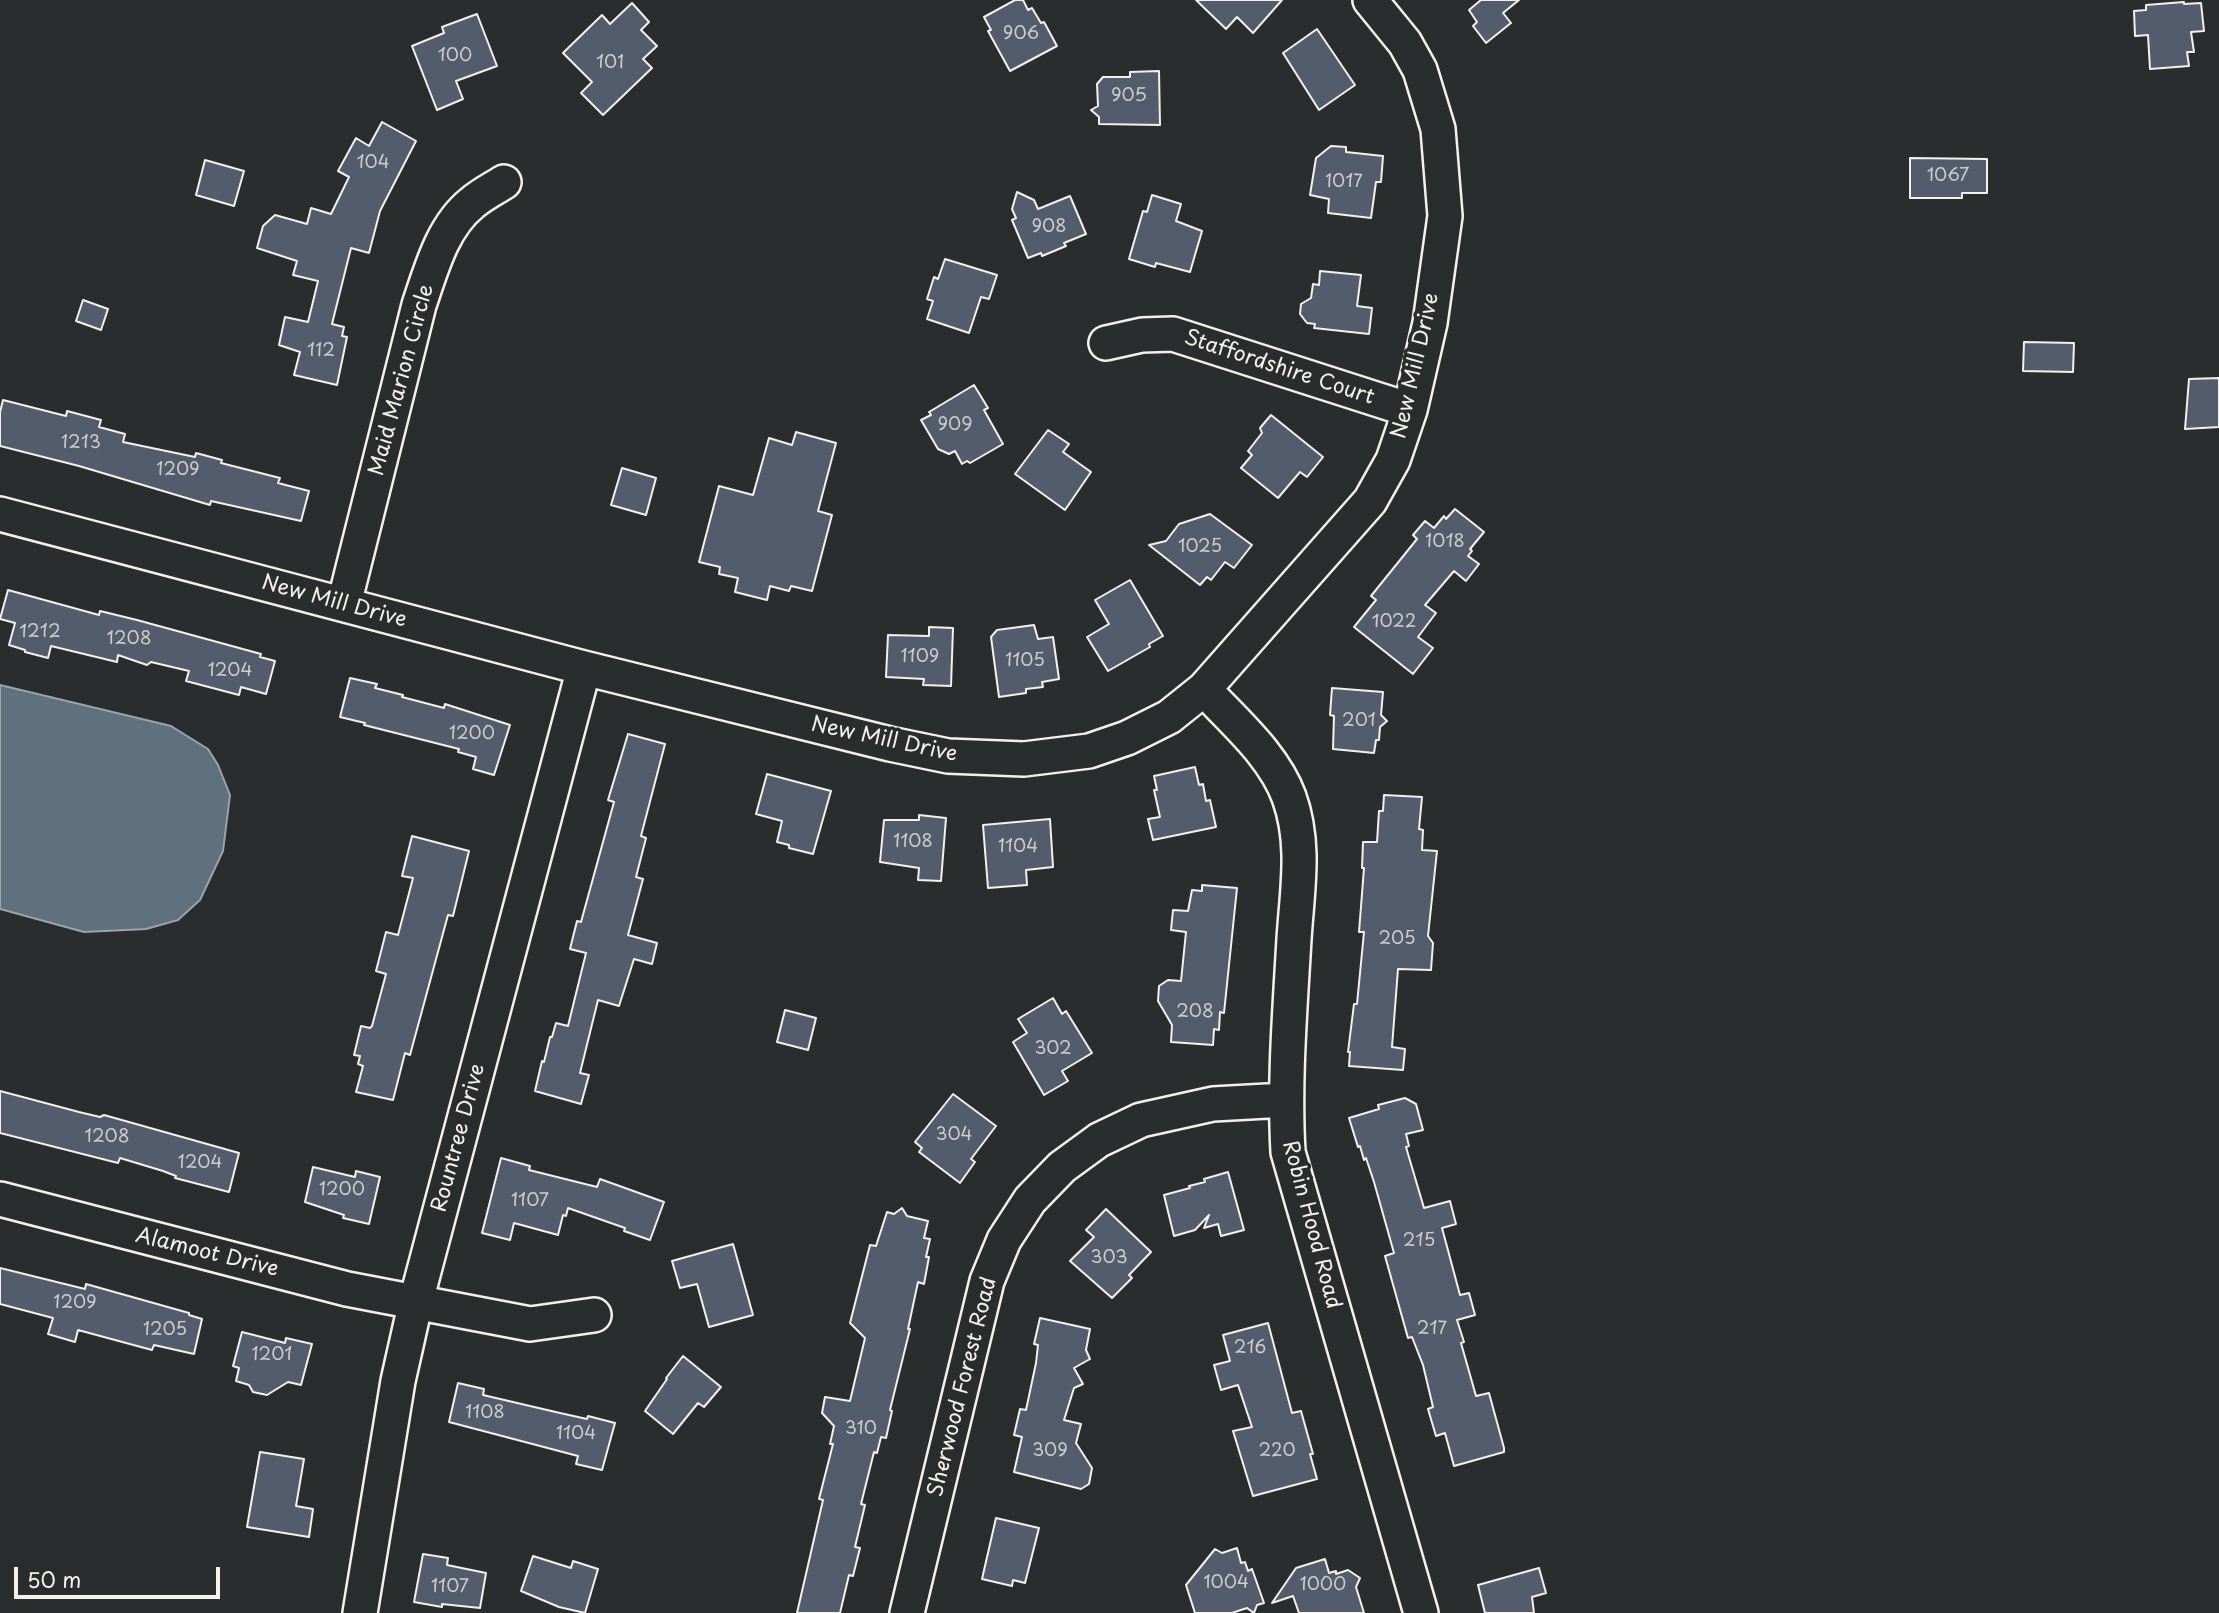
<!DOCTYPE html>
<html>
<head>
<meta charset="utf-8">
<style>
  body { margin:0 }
  #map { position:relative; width:2219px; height:1613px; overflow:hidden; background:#2a2d2e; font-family:"Playpen Sans",sans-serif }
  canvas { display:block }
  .scale { position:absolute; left:14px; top:1567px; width:206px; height:32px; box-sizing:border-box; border:4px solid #f4f1e8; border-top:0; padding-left:9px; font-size:21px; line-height:24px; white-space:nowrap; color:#f4f1e8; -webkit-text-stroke:5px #2a2d2e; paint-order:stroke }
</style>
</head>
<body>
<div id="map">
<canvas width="2219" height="1613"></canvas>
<div class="scale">50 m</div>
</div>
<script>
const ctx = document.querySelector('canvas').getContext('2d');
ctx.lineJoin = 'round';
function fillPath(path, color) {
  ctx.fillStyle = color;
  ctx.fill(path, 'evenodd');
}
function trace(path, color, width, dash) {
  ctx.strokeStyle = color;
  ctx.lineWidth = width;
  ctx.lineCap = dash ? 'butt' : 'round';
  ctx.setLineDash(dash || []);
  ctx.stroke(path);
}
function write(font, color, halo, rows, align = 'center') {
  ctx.font = font + ' "Playpen Sans",sans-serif';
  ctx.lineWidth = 7;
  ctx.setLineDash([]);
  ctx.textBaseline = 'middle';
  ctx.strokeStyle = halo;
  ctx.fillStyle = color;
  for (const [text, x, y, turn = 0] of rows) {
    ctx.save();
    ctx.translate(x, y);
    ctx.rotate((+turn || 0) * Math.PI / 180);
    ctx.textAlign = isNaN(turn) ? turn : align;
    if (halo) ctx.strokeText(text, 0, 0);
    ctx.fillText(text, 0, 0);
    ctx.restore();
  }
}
const water = new Path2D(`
  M0 685 171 726 208 749 218 765 230 795 223 851 200 900 178 920 146 929 84 932 0 909Z`);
const building = new Path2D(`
  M1015 0H1023L1028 10 1032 8 1041 23 1044 22 1057 46 1010 71 988 31 991 30 984 17Z
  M1196 0H1282L1253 33 1237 17 1226 29Z
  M1481 0H1519L1503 13 1511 23 1486 43 1473 26 1477 22 1469 10Z
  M2184 2V4L2201 3 2204 31 2191 32 2194 52H2187L2189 66 2150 69 2148 35 2135 36 2134 11 2146 10V5Z
  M632 3 649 22 641 30 657 46 643 59 652 68 603 115 581 93 592 82 563 53 602 15 610 24Z
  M477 14 497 66 456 81 463 99 437 110 412 46 444 33 442 27Z
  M1317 29 1355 85 1319 110 1283 53Z
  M1159 71 1160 125 1099 124V117L1091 110 1098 106 1097 84 1103 77H1130V72Z
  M382 122 416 141 380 211 369 253 351 248 332 324 344 327 342 336 347 337 337 385 294 375 300 352 279 345 285 317 308 322 318 281 293 275 297 261 257 248 263 226 275 215 307 224 311 208 331 214 349 177 338 171 356 138 369 146Z
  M1331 146 1346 147V152L1383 156 1381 182H1376L1371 218 1328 213 1329 199 1310 195 1316 158Z
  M1910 158 1987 159V193H1962V198H1910Z
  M205 160 244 171 234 206 196 195Z
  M1017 192 1034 200 1038 209 1070 196 1086 234 1064 243 1066 246 1042 256 1041 253 1028 258 1012 220 1016 218 1012 209Z
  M1152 195 1181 204 1176 221 1202 231 1190 272 1156 263 1155 267 1129 259 1143 211 1147 212Z
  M945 259 997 275 989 299 981 297 969 333 927 319 933 301 927 299 934 277 938 279Z
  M1320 271 1361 275 1357 306 1372 308 1369 334 1314 328 1315 324 1307 323 1300 314 1301 304 1311 298 1313 284 1319 285Z
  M83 300 108 309 101 330 76 321Z
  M2024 342 2074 343 2073 372 2023 371Z
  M2219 378V427L2185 429 2189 379Z
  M974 385 988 408 984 410 1003 444 970 463 967 461 962 464 955 451 949 454 938 449 921 420 931 415 929 412Z
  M3 400 66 416 67 411 101 420 99 427 125 434 123 442 195 457 196 453 222 460 221 463 280 478 278 483 309 491 301 521 211 501 210 505 79 466 0 446V412Z
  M1271 415 1323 457 1307 477 1300 472 1278 498 1241 468 1252 455 1248 451 1262 433 1260 428Z
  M1048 430 1069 444 1063 452 1091 472 1065 510 1015 474Z
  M796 432 836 443 818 511 832 515 812 591 791 586 789 591 770 586 767 600 735 592 738 578 719 574 720 567 699 562 719 486 753 495 769 438 792 445Z
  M622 468 656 478 646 515 611 505Z
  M1455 509 1484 532 1470 549 1472 551 1468 556 1479 564 1466 581 1454 571 1425 605 1436 613 1418 637 1433 648 1413 674 1354 627 1376 600 1371 596 1417 539 1413 535 1425 521 1434 528 1444 516 1446 519Z
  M1210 514 1252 545 1234 568 1225 562 1211 580 1207 577 1200 585 1149 545 1166 541 1179 524Z
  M1130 580 1163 636 1149 644 1150 647 1108 671 1087 637 1109 624 1095 600Z
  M8 590 99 615 100 611 137 620 261 654 260 657 275 661 266 694 241 687 239 695 186 681 189 671 151 662 147 665 118 655 117 662 51 646 48 658 25 652V650L9 645 15 623 0 619Z
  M1034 625 1038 639 1053 637 1059 679 1042 682 1043 687 1026 689V693L999 697 991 637 997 630Z
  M929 627 953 628 951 686 923 685 924 679 886 677 888 635 929 636Z
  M350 678 377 684 375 688 403 695 402 697 444 708 445 704 510 725 494 775 473 769 476 757 458 752 459 749 364 725 365 723 340 717Z
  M1332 688 1383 692 1381 715 1387 721 1380 727 1379 740H1376L1374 753 1333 749 1334 716 1330 715Z
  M628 734 665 744 641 836 646 838 636 877 643 879 628 935 657 943 652 964 634 959 619 1006 598 1000 580 1073 589 1075 581 1104 535 1091 542 1061 544 1062 550 1037H552L556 1023 568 1026 586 953 570 949 577 921 581 922 614 802 608 800Z
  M1195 767 1199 785 1203 784 1206 801 1210 800 1216 827 1153 840 1148 819 1160 817 1154 790H1157L1154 776Z
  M767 774 831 791 813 854 789 848V845L777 842 782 821 756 814Z
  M1384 795 1422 797 1419 829 1423 830 1422 850 1437 851 1428 936 1433 943 1431 970 1398 969 1392 1047 1405 1049 1403 1070 1349 1066 1350 1052H1348L1354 1004H1357L1364 932H1359L1364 868H1362L1363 842H1377L1379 811H1383Z
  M919 815 946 818 941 881 918 880 919 868 880 862 884 820H919Z
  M1050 819 1053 867 1026 870 1027 885 988 888 983 825Z
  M412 836 469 851 453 916 448 915 410 1055 405 1053 393 1100 356 1092 363 1066 358 1064 360 1056 354 1055 361 1026 370 1028 372 1026 386 974 376 971 386 932 398 935 413 878 402 876Z
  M1202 885 1237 888 1224 1013 1220 1012 1219 1030 1214 1029 1213 1045 1171 1042 1172 1025 1158 1001 1159 986 1168 980 1181 981 1186 932 1171 930 1173 910 1188 911 1192 890 1202 891Z
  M1053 998 1062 1014 1066 1011 1092 1053 1062 1071 1068 1081 1044 1095 1013 1042 1027 1033 1018 1019Z
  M785 1010 816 1018 808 1050 777 1042Z
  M0 1091 79 1112 100 1117 104 1115 239 1153 229 1192 175 1178 176 1176 163 1171 120 1158 118 1163 0 1133Z
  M953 1094 996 1126 971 1159 975 1162 960 1183 919 1152 922 1148 915 1142Z
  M1405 1098 1416 1104 1423 1130 1406 1134 1409 1146 1406 1147 1424 1208 1450 1201 1456 1224 1442 1228 1460 1295 1469 1293 1475 1315 1457 1320 1464 1342 1461 1343 1476 1396 1489 1393 1504 1448V1452L1454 1466 1445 1433 1436 1436 1428 1409 1433 1407 1423 1365 1412 1337 1408 1338 1385 1256 1394 1253 1374 1182 1366 1158 1364 1160 1360 1146 1358 1147 1349 1118 1379 1109 1378 1105Z
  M501 1158 530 1166 529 1170 597 1187 600 1179 664 1202 650 1240 624 1231 625 1228 568 1208 566 1216 563 1215 558 1235 514 1223 510 1240 482 1233Z
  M313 1167 355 1177 356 1171 380 1177 369 1224 343 1218 344 1215 305 1202Z
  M1228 1172 1244 1230 1221 1236 1218 1224 1204 1228 1209 1215 1195 1230 1174 1236 1164 1195 1190 1188 1189 1186 1205 1182 1204 1179Z
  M902 1208 907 1216 928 1221 924 1238 930 1239 926 1257H929L924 1284 918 1282 908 1329H910L890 1410 892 1411 886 1438 881 1437 877 1453 874 1452 861 1504 865 1505 855 1547 860 1548 853 1576 849 1575 840 1613H797L823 1500 819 1499 833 1444H830L834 1426 822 1413 825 1397 850 1401 865 1338 850 1323 870 1245 876 1246 887 1212 894 1214Z
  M1106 1209 1151 1252 1129 1275 1132 1278 1112 1298 1070 1261 1094 1237 1086 1230Z
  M733 1244 753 1315 709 1327 697 1284 680 1288 672 1261Z
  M0 1268 85 1289 86 1284 189 1313V1315L202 1319 194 1354 154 1345 152 1350 78 1330 75 1342 48 1334 53 1318 0 1304Z
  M1040 1318 1090 1329 1086 1350 1090 1359 1074 1368 1083 1384 1074 1388 1064 1420 1081 1424 1076 1443 1092 1468 1089 1484 1081 1489 1014 1472 1022 1437 1014 1435 1020 1409 1026 1410 1036 1363 1038 1345 1034 1344Z
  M1268 1323 1292 1413 1301 1411 1313 1454H1310L1317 1479 1253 1496 1233 1431 1252 1427 1238 1385 1221 1390 1214 1365 1230 1361 1223 1335Z
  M242 1332 285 1343 286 1338 312 1344 301 1385 288 1382 267 1395 253 1392 249 1385 236 1381 239 1368 233 1366Z
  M683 1356 721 1387 704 1407 698 1403 673 1434 645 1411 667 1379 666 1378Z
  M458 1383 484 1389 483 1395 560 1413 587 1419 588 1416 615 1423 602 1470 576 1464 578 1456 449 1422Z
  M260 1452 304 1459 296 1506 313 1509 309 1537 247 1527Z
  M996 1518 1039 1528 1025 1583 1013 1580 1012 1586 982 1579Z
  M1237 1548 1241 1563 1245 1562 1248 1571 1252 1569 1264 1603 1257 1605 1254 1613 1247 1608 1232 1613H1195L1186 1585 1215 1549 1222 1553Z
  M423 1554 448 1558 447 1565 486 1573 480 1608 442 1604V1607L414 1602Z
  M533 1556 571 1568 573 1561 598 1569 585 1613 559 1607 521 1591Z
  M1325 1559 1329 1573 1336 1571V1574L1348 1570 1360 1578 1356 1587 1364 1613H1299L1293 1596 1272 1603 1296 1568Z
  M1539 1568 1546 1593 1532 1597 1534 1613H1485L1478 1585Z`);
const minor = new Path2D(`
  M1106 343 1142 335 1173 334 1410 410
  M0 514 584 668 890 744 948 756 1024 759 1089 751 1127 738 1169 717 1204 689 1370 501 1393 460 1410 410 1430 323 1445 216 1438 129 1420 70 1405 43 1370 0
  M344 604 419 305C431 270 442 227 472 203 481 195 493 189 504 182
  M1204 689C1234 722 1273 754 1289 797 1306 844 1297 891 1294 939 1290 1010 1284 1081 1288 1152L1421 1613
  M0 1199 347 1289 530 1324 594 1315
  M360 1613 398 1381 416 1301 584 668
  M907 1613 987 1281 1004 1240 1030 1200 1062 1167 1099 1140 1141 1120 1213 1104 1285 1100`);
const numberNames = [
  ["906",1021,34],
  ["100",455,56],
  ["101",610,63],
  ["905",1129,96],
  ["104",373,163],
  ["1067",1948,176],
  ["1017",1344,182],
  ["908",1049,227],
  ["112",321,351],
  ["909",955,425],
  ["1213",81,443],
  ["1209",178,470],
  ["1018",1445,542],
  ["1025",1200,547],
  ["1022",1394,622],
  ["1212",40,632],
  ["1208",129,639],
  ["1109",920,657],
  ["1105",1025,661],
  ["1204",230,671],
  ["201",1359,721],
  ["1200",472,734],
  ["1108",913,842],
  ["1104",1018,847],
  ["205",1397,939],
  ["208",1195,1012],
  ["302",1053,1049],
  ["304",954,1135],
  ["1208",107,1137],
  ["1204",200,1163],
  ["1200",342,1190],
  ["1107",530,1201],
  ["215",1419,1241],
  ["303",1109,1258],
  ["1209",75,1303],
  ["217",1432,1329],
  ["1205",165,1330],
  ["216",1250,1348],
  ["1201",272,1355],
  ["1108",485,1413],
  ["310",861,1429],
  ["1104",576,1434],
  ["309",1050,1451],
  ["220",1277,1451],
  ["1004",1226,1583],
  ["1000",1323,1585],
  ["1107",450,1587]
];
const streetNames = [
  ["New Mill Drive",1416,366,-77],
  ["Staffordshire Court",1279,368,18],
  ["Maid Marion Circle",402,380,-75],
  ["New Mill Drive",334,602,15],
  ["New Mill Drive",884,740,12],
  ["Rountree Drive",459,1138,-75],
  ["Robin Hood Road",1311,1225,75],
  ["Alamoot Drive",207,1253,14],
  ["Sherwood Forest Road",963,1387,-76]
];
fillPath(water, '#5f707e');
trace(water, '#9ba4a8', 2);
fillPath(building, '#525c6c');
trace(building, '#f4f1e8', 2);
trace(minor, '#f4f1e8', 38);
trace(minor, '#2a2d2e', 33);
write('18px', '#ccccc9', null, numberNames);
write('21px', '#f4f1e8', '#2a2d2e', streetNames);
</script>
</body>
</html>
